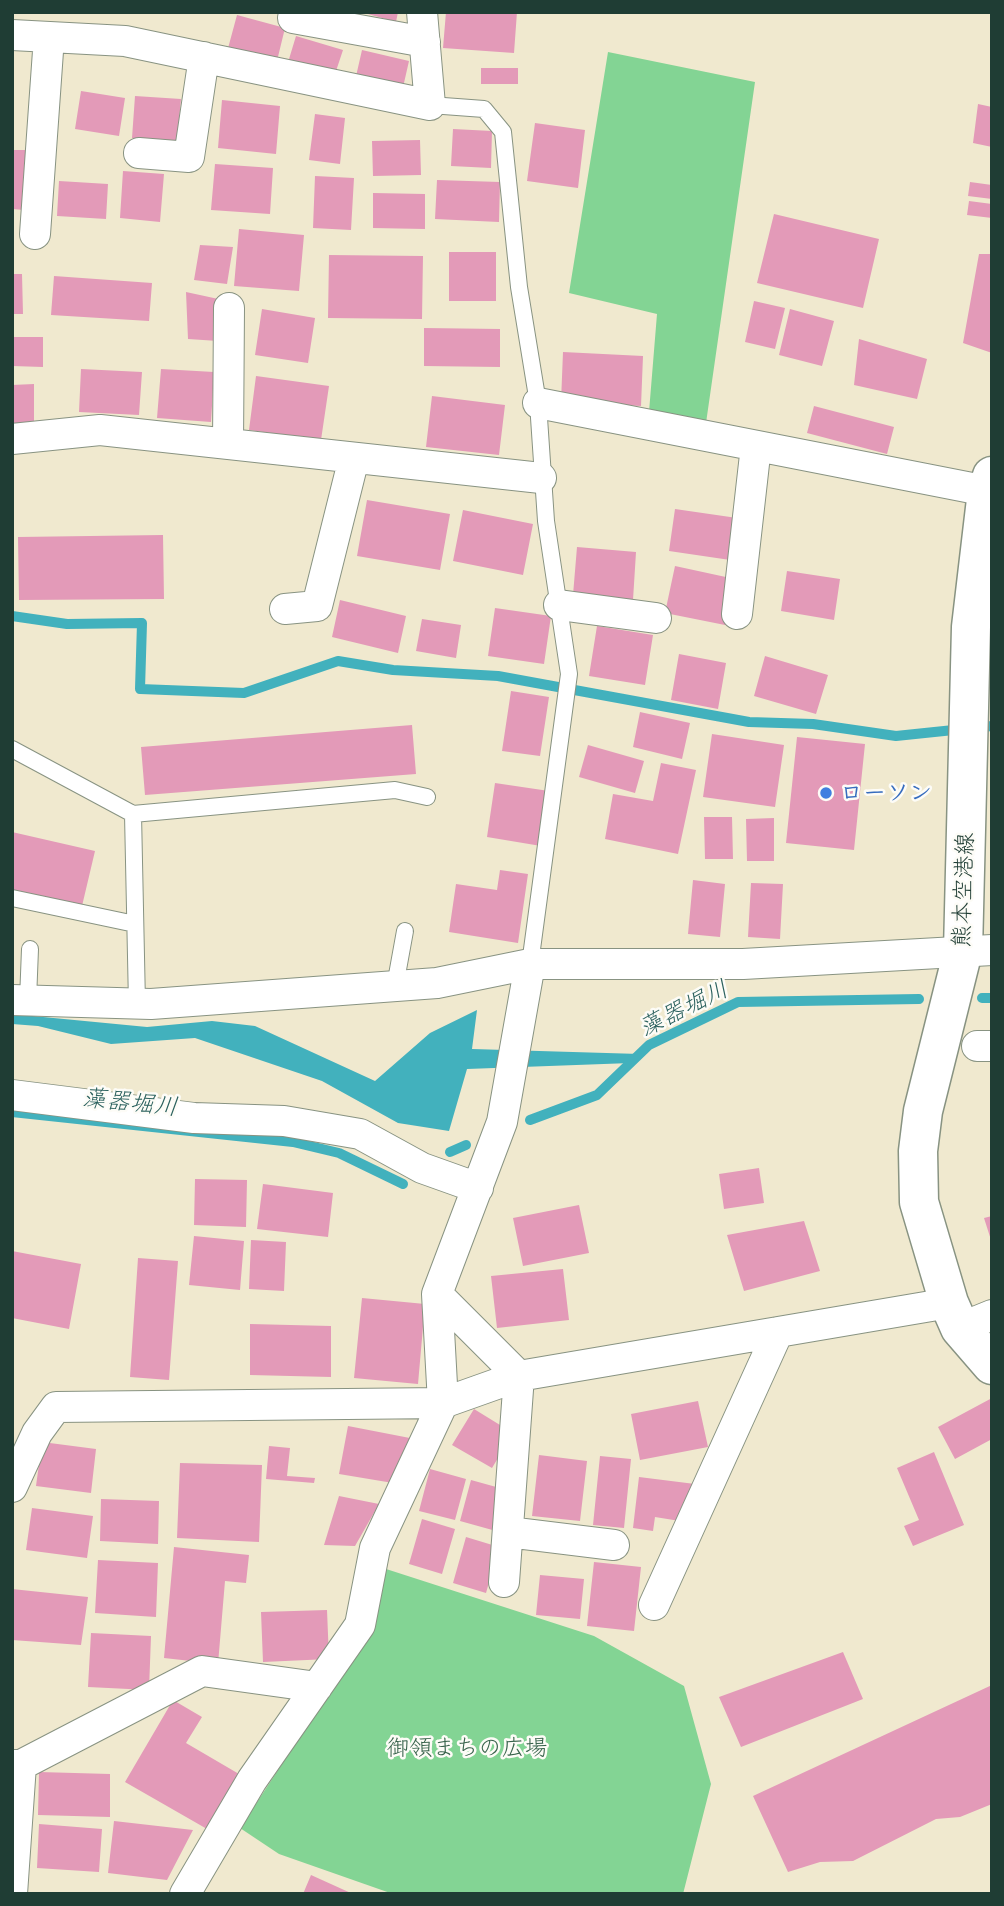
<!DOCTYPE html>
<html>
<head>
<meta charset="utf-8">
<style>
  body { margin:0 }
  #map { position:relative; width:1004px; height:1906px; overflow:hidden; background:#f0e9cf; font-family:"Comic Neue",sans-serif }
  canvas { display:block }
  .frame { position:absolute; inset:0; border:14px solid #1f3d34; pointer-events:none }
</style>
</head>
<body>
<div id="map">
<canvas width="1004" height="1906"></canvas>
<div class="frame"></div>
</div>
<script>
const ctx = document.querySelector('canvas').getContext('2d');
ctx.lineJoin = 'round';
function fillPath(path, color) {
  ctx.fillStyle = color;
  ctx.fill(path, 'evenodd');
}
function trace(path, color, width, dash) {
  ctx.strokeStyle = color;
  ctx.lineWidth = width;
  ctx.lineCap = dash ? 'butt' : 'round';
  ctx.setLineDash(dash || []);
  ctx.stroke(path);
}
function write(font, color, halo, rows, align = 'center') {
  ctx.font = font + ' "Comic Neue","Klee One",sans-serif';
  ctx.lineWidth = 5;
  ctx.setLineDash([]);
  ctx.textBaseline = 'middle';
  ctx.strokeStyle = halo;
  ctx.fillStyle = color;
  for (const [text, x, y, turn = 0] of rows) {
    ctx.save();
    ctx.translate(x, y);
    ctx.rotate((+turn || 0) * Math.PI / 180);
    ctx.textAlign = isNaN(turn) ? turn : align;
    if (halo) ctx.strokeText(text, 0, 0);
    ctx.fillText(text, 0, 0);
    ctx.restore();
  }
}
const green = new Path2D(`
  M608 52 755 82 706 423 649 412 657 314 569 293Z
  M383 1568 594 1636 684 1686 711 1784 683 1894H393L279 1854 240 1828 366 1636Z`);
const water = new Path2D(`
  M477 1010 472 1049 640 1054 631 1063 467 1069 449 1131 398 1123 322 1081 195 1038 111 1044 38 1026 12 1024V1014L147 1027 212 1021 255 1026 375 1081 430 1033Z`);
const stream = new Path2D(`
  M12 616 67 624 142 623 140 689 244 693 338 661 393 670 498 676 749 722 813 724 896 736 992 726
  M982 998H992
  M12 1112 293 1142 339 1153 403 1184
  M530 1120 597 1095 649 1045 738 1002 919 999
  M450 1152 466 1145`);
const building = new Path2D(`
  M361 12H398L396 22Z
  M446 12H517L514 53 443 48Z
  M237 15 285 28 276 65 227 52Z
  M296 36 343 50 332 83 286 69Z
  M362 50 409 61 401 96 354 85Z
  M481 68H518V84H481Z
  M81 91 125 98 119 136 75 129Z
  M135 96 181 99 177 142 132 138Z
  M222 100 280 106 276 154 218 148Z
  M978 104 992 107V147L973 143Z
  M315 114 345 118 340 164 309 160Z
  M535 123 585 130 578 188 527 181Z
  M453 129 492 131 491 168 451 166Z
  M420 140 421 175 373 176 372 141Z
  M12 150H26L24 210 12 209Z
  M215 164 273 168 270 214 211 210Z
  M123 171 164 174 160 222 120 218Z
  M315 176 354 178 351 230 313 228Z
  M437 180 500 182 499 222 435 219Z
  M59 181 108 184 106 219 57 216Z
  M970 182 992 185V199L968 196Z
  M373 193 425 194V229L373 228Z
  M969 201 992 204V218L967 215Z
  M774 214 879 239 863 308 757 283Z
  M239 229 304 235 299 291 234 286Z
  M200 245 233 247 227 284 194 280Z
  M449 252H496V301H449Z
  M979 254H992V353L963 343Z
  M329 255 423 256 422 319 328 318Z
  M12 274H22L23 314H12Z
  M54 276 152 283 149 321 51 315Z
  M186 292 223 300 218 341 188 339Z
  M754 301 785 308 775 349 745 342Z
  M262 309 315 318 308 363 255 355Z
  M790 309 834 321 822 366 779 355Z
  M424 328 500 329V367L424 366Z
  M12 337H43V367L12 366Z
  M859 339 927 359 917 399 854 385Z
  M563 352 643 356 641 406 561 402Z
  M81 369 142 372 139 415 79 412Z
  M161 369 214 372 211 422 157 418Z
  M256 376 329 386 321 440 249 430Z
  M34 384V425H12V385Z
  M432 396 505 405 499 455 426 447Z
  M814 406 894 427 887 454 807 433Z
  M367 500 450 514 440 570 357 556Z
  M675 509 744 519 737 561 669 551Z
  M463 510 533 524 523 575 453 561Z
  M163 535 164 599 19 600 18 537Z
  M577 547 636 552 633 600 573 595Z
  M675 566 735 579 725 625 665 613Z
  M787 571 840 579 834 620 781 611Z
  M340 600 406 616 398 653 332 637Z
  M495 608 551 616 544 664 488 656Z
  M422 619 461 625 456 658 416 651Z
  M597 626 653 635 645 685 589 676Z
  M679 654 726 663 718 709 671 700Z
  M765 656 828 675 816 714 754 696Z
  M511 691 549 697 540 756 502 751Z
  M640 712 690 723 682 759 633 747Z
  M412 725 416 774 145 795 141 747Z
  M712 734 784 745 775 807 703 797Z
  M797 737 865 744 854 850 786 843Z
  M588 745 644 761 635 793 579 777Z
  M661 763 696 770 678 854 605 839 613 794 653 801Z
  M495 783 549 791 541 846 487 837Z
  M704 817H732L733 859H705Z
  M774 818V861H747L746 819Z
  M12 832 95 851 82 906 12 890Z
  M500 870 528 874 518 943 449 932 456 884 497 890Z
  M693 880 725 884 720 937 688 934Z
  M751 883 783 884 780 939 748 937Z
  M759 1168 764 1203 724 1209 719 1174Z
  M195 1179 247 1180 246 1227 194 1225Z
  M263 1184 333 1193 328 1237 257 1229Z
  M579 1205 589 1253 523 1266 513 1218Z
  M992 1216V1240H991L984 1218Z
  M804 1221 820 1271 744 1291 727 1235Z
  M194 1236 244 1241 240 1290 189 1285Z
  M251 1240 286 1242 284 1291 249 1289Z
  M12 1251 81 1264 69 1329 12 1318Z
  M138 1258 178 1261 169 1380 130 1377Z
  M563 1269 569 1320 497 1328 491 1276Z
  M362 1298 425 1304 418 1384 354 1378Z
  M250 1324 331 1326V1377L250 1375Z
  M992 1398V1439L955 1459 938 1427Z
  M698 1401 708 1447 640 1460 631 1414Z
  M474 1409 513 1433 492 1468 452 1445Z
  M348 1426 415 1439 405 1485 339 1474Z
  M42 1442 96 1449 91 1493 36 1486Z
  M269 1446 290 1448 287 1476 315 1478 314 1483 266 1479Z
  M934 1452 964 1525 913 1546 904 1526 919 1520 897 1468Z
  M539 1455 587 1461 580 1521 532 1516Z
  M600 1456 631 1459 624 1528 593 1525Z
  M180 1463 262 1465 259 1542 177 1538Z
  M430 1469 466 1479 455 1520 419 1511Z
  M639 1477 703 1485 686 1522 655 1517 653 1531 633 1528Z
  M471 1480 507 1490 496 1531 460 1521Z
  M339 1496 379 1504 355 1546 324 1545Z
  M101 1499 159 1501 158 1544 100 1541Z
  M32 1508 93 1516 87 1558 26 1550Z
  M422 1519 455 1529 442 1574 409 1564Z
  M466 1537 499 1547 486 1593 453 1583Z
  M174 1547 249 1555 246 1583 225 1581 218 1664 164 1658Z
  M98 1560 158 1563 156 1617 95 1613Z
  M594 1562 641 1567 634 1631 587 1626Z
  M540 1575 584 1579 580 1619 536 1615Z
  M12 1589 88 1597 81 1645 12 1640Z
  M327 1610 329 1659 263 1662 261 1612Z
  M91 1633 151 1636 149 1690 88 1687Z
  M843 1652 863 1699 741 1747 719 1697Z
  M992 1685V1804L960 1817 936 1819 853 1861 820 1862 788 1872 753 1796Z
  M173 1700 202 1717 186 1743 239 1774 207 1829 125 1782Z
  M39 1772 110 1774V1817L38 1815Z
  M114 1821 193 1830 167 1880 108 1873Z
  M39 1824 102 1829 99 1872 37 1868Z
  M311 1875 353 1894H303Z`);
const lane = new Path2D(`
  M430 105 484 109 503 132 519 287 538 403 546 521 569 674 530 964
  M12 749 133 814 395 790 427 797
  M133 814 137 1004
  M12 898 135 924
  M395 986 405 931
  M28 1000 30 949`);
const street = new Path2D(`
  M293 18 425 42
  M12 35 125 41 430 105 422 12
  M139 153 189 157 204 57
  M35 234 49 37
  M538 403 987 491
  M12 439 100 430 541 478
  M228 444 229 308
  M559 605 656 618
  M285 609 317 606 354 458
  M737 614 756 446
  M12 1000 151 1004 437 983 530 964H743L992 950
  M977 1046H992
  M12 1095 194 1118 284 1121 360 1134 422 1168 478 1188
  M437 1294 519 1376 504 1582
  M960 1328 992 1315
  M12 1487 37 1433 56 1407 443 1403 519 1376 949 1303
  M508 1532 614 1545
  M654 1605 778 1332
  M12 1765H21L202 1671 317 1687
  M12 1894 21 1765
  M185 1894 252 1780 360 1625 375 1548 443 1403 437 1294 502 1122 530 964`);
const secondary = new Path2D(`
  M992 476 987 491 971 627 963 951 923 1111 918 1151 919 1202 949 1303 960 1328 992 1365`);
const markers = [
  [826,793,7,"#3f7fe0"]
];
const shopNames = [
  ["ローソン",840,793]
];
const streetNames = [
  ["熊本空港線",964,890,-88]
];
const parkNames = [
  ["御領まちの広場",467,1748]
];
const waterNames = [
  ["藻器堀川",684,1009,-26],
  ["藻器堀川",130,1103,6]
];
fillPath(green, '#83d494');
fillPath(water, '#42b1bd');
trace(stream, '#42b1bd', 10);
fillPath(building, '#e39ab8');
trace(lane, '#889382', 18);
trace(street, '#889382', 32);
trace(secondary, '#889382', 41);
trace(lane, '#fff', 16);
trace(street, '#fff', 30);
trace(secondary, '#fff', 38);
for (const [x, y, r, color] of markers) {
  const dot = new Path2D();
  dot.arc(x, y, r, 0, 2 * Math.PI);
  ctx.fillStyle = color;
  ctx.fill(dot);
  trace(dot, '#fdfcf7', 2.5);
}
write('bold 23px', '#366cbe', '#fdfcf7', shopNames, 'left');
write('23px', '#1f3d34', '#fdfcf7', streetNames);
write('23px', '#38634c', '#fdfcf7', parkNames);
write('italic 24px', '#2a605d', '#fdfcf7', waterNames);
</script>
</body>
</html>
